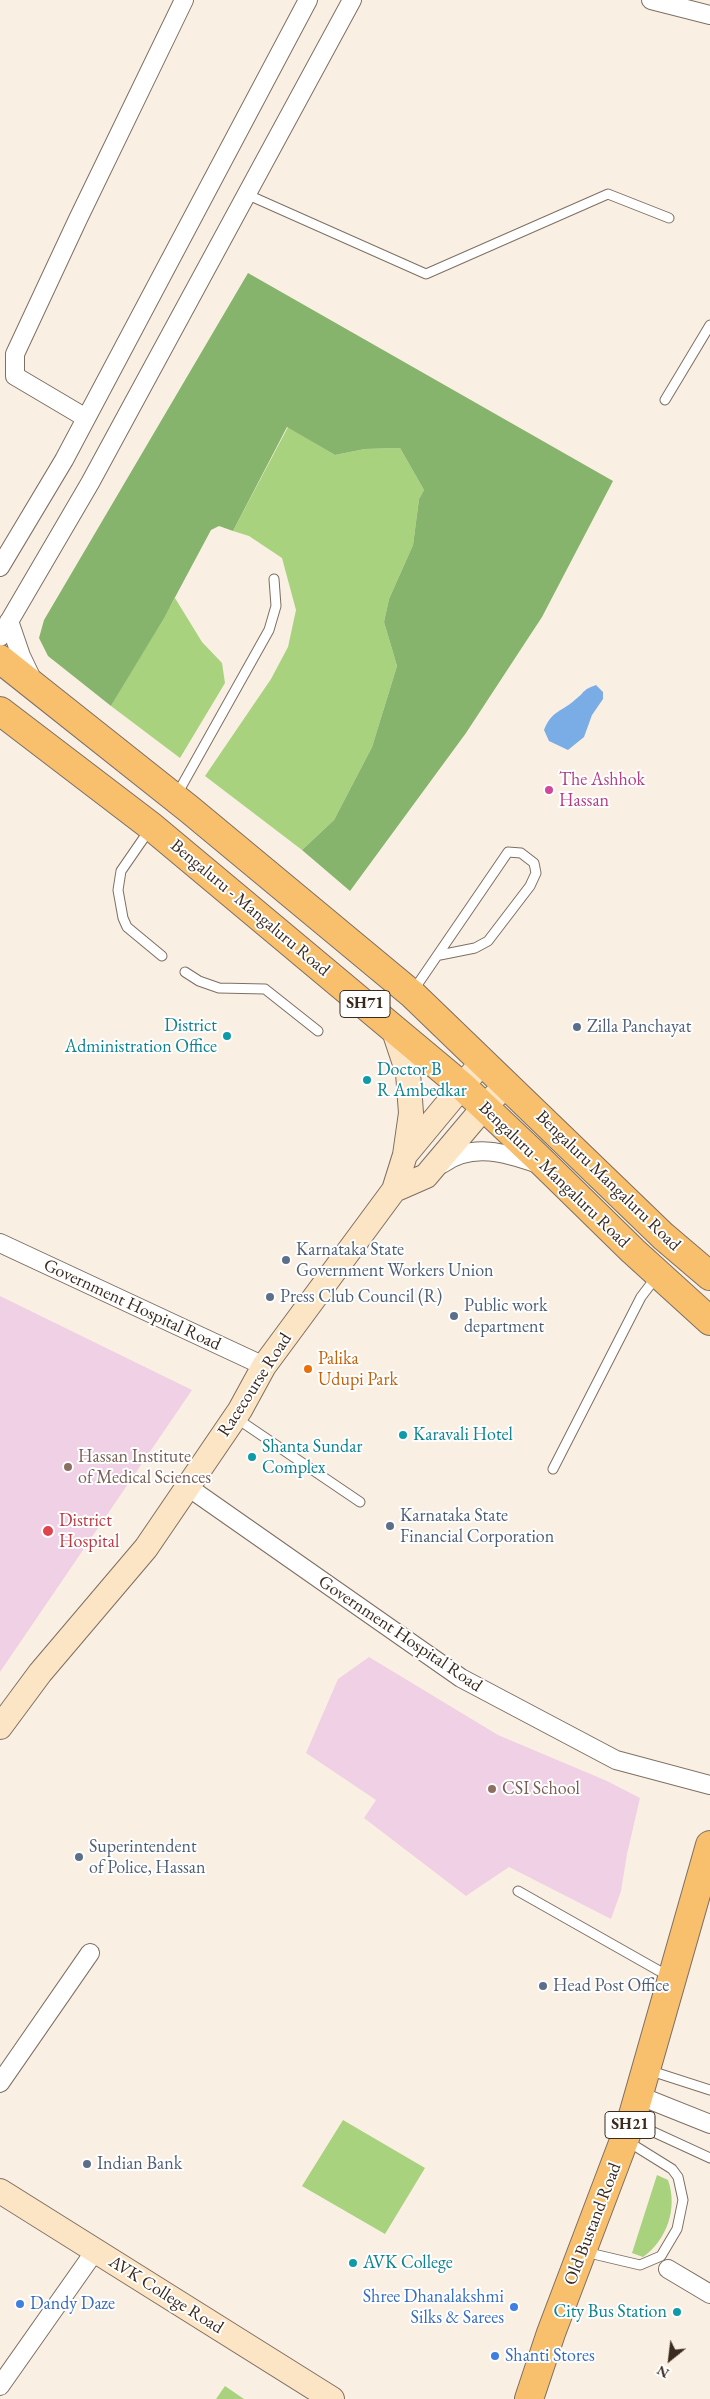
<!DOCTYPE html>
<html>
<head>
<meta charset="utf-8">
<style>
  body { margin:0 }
  #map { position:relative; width:710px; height:2399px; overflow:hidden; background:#f9f0e3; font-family:"EB Garamond",serif }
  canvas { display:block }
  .north { position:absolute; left:645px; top:2334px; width:50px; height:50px; -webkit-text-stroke:4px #fff; paint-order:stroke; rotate:209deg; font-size:14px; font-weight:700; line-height:20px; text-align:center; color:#3b2a1e }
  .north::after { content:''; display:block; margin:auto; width:18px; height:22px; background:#3b2a1e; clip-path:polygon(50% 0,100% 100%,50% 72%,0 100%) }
</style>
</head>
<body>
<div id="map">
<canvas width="710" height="2399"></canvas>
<div class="north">N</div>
</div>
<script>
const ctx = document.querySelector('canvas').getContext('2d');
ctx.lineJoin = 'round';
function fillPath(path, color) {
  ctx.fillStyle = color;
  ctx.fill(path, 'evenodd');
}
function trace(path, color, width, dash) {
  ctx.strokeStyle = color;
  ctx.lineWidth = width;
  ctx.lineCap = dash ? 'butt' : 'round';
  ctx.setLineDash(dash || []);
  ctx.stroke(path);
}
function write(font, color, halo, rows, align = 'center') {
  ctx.font = font + ' "EB Garamond",serif';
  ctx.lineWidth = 4;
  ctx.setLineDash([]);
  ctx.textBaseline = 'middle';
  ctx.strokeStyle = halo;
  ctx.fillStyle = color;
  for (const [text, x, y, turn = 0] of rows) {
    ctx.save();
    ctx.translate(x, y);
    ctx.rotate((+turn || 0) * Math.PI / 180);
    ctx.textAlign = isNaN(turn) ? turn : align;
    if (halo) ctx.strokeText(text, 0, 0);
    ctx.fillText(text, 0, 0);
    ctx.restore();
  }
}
const built = new Path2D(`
  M0 1296 192 1390 0 1672Z
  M369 1657 498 1735 607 1781 640 1798 627 1854 621 1891 611 1919 509 1867 466 1896 364 1818 376 1800 306 1753 338 1679Z`);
const green = new Path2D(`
  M288 427 335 455 365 449 400 448 424 490 419 499 413 545 389 599 384 622 397 666 372 747 334 820 302 850 205 776 271 679 288 647 296 610 282 558 249 536 233 531Z
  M175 598 202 642 222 663 225 683 180 758 111 706Z
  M343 2120 425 2168 385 2234 302 2186Z
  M657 2175 668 2180C678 2208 667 2240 643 2257L632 2253Z
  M225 2386 244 2399H216Z`);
const forest = new Path2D(`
  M248 273 613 481 542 617 466 733 350 891 302 850 334 820 372 747 397 666 384 622 389 599 413 545 419 499 424 490 400 448 365 449 335 455 287 427 233 531 219 526 211 530 164 618 111 706 48 656 39 638 44 620Z`);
const water = new Path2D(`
  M596 685 603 692V699L592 715 584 737 568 750 549 741 544 730C552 710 562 712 576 699 586 691 582 690 596 685Z`);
const lane = new Path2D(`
  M246 194 426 274 608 194 669 218
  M665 400 710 325
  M176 796 269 630 276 606 274 579
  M150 829 121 871 118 890 123 918 127 927 162 956
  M185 972 199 981 219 988 265 989 318 1031
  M413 991 508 852 521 853 534 863 536 873 530 886 488 941 475 948 440 955
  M236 1418 360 1502
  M553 1469 641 1297 657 1276
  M518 1891 670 1977
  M648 2070 710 2090
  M634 2123 710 2158
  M585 2252 640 2265 661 2256 677 2229 683 2200 678 2177 672 2169 627 2141`);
const street = new Path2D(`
  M651 0 710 15
  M86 418 15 376V354L78 219 184 0
  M0 567 64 460 308 0
  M9 621 21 656 33 681
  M0 637 90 483 352 0
  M442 1164C472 1142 507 1153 538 1164
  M0 1243 264 1366
  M188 1487 461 1678 616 1760 710 1785
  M0 2083 90 1953
  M640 2096 710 2124
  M668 2269 710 2294
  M0 2386 95 2251`);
const secondary = new Path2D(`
  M393 1028 408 1073 411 1113 405 1155
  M394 1190 405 1155 483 1061
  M0 1727 40 1673 146 1548 240 1410 264 1366 394 1190 426 1176 485 1106 507 1084
  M0 2191 332 2399`);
const primary = new Path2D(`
  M0 659 189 809 412 994 663 1236 710 1276
  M0 711 152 827 462 1086 536 1156 633 1251 710 1321
  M529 2399 551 2333 631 2122 710 1845`);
const markers = [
  [549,790,5,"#d1479c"],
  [577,1027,5,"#5c6f8a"],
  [227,1036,5,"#0f9aa8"],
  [367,1080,5,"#0f9aa8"],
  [286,1260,5,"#5c6f8a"],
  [270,1297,5,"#5c6f8a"],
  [454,1316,5,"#5c6f8a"],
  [308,1369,5,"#e8710a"],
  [403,1435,5,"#0f9aa8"],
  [252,1457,5,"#0f9aa8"],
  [68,1467,5,"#8d6e63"],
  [390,1526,5,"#5c6f8a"],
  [48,1531,6,"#e0444e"],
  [492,1789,5,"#8d6e63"],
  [79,1857,5,"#5c6f8a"],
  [543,1986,5,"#5c6f8a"],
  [87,2164,5,"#5c6f8a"],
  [353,2263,5,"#0f9aa8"],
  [20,2304,5,"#3f7fe0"],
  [514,2307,5,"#3f7fe0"],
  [677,2312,5,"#0f9aa8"],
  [495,2356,5,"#3f7fe0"]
];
const shields = [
  [365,1004,50],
  [630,2125,50]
];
const shieldNames = [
  ["SH71",365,1004],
  ["SH21",630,2125]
];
const hotelNames = [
  ["The Ashhok",559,780],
  ["Hassan",559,801]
];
const streetNames = [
  ["Bengaluru - Mangaluru Road",250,908,40],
  ["Bengaluru - Mangaluru Road",554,1175,44],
  ["Bengaluru Mangaluru Road",608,1181,44],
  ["Government Hospital Road",132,1305,25],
  ["Racecourse Road",255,1385,-57],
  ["Government Hospital Road",400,1634,34],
  ["Old Bustand Road",593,2224,-69],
  ["AVK College Road",166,2295,32]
];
const cultureNames = [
  ["District",217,1026,"right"],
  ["Administration Office",217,1047,"right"],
  ["Doctor B",377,1070],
  ["R Ambedkar",377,1091],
  ["Karavali Hotel",413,1435],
  ["Shanta Sundar",262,1447],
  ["Complex",262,1468],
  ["AVK College",363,2263],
  ["City Bus Station",667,2312,"right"]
];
const serviceNames = [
  ["Zilla Panchayat",587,1027],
  ["Karnataka State",296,1250],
  ["Government Workers Union",296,1271],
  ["Press Club Council (R)",280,1297],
  ["Public work",464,1306],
  ["department",464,1327],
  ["Karnataka State",400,1516],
  ["Financial Corporation",400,1537],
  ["Superintendent",89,1847],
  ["of Police, Hassan",89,1868],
  ["Head Post Office",553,1986],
  ["Indian Bank",97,2164]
];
const foodNames = [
  ["Palika",318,1359],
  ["Udupi Park",318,1380]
];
const educationNames = [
  ["Hassan Institute",78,1457],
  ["of Medical Sciences",78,1478],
  ["CSI School",502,1789]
];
const healthNames = [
  ["District",59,1521],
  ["Hospital",59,1542]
];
const shopNames = [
  ["Shree Dhanalakshmi",504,2297,"right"],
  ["Silks & Sarees",504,2318,"right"],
  ["Dandy Daze",30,2304],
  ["Shanti Stores",505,2356]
];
fillPath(built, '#f0d0e5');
fillPath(green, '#a8d27d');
fillPath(forest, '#86b46c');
fillPath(water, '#7aace6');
trace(lane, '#7e6f63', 11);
trace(street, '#7e6f63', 20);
trace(secondary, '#7e6f63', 26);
trace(primary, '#7e6f63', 30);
trace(lane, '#fff', 9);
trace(street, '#fff', 18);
trace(secondary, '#fce5c4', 24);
trace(primary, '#f8bf6c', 28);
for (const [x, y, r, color] of markers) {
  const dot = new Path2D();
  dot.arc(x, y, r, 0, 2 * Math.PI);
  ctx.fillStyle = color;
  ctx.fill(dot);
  trace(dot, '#fff', 2);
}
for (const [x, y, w] of shields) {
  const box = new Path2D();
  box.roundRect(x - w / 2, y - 13.5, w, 27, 4);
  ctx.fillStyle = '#fff';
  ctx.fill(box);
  trace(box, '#3b2a1e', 1);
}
write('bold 16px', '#3b2a1e', null, shieldNames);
write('18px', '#b23c85', '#fff', hotelNames, 'left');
write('18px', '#3b2a1e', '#fff', streetNames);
write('18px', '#0d838f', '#fff', cultureNames, 'left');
write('18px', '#4e5e75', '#fff', serviceNames, 'left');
write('18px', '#c56008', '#fff', foodNames, 'left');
write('18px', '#785e54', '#fff', educationNames, 'left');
write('18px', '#be3a42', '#fff', healthNames, 'left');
write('18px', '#366cbe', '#fff', shopNames, 'left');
</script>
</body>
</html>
